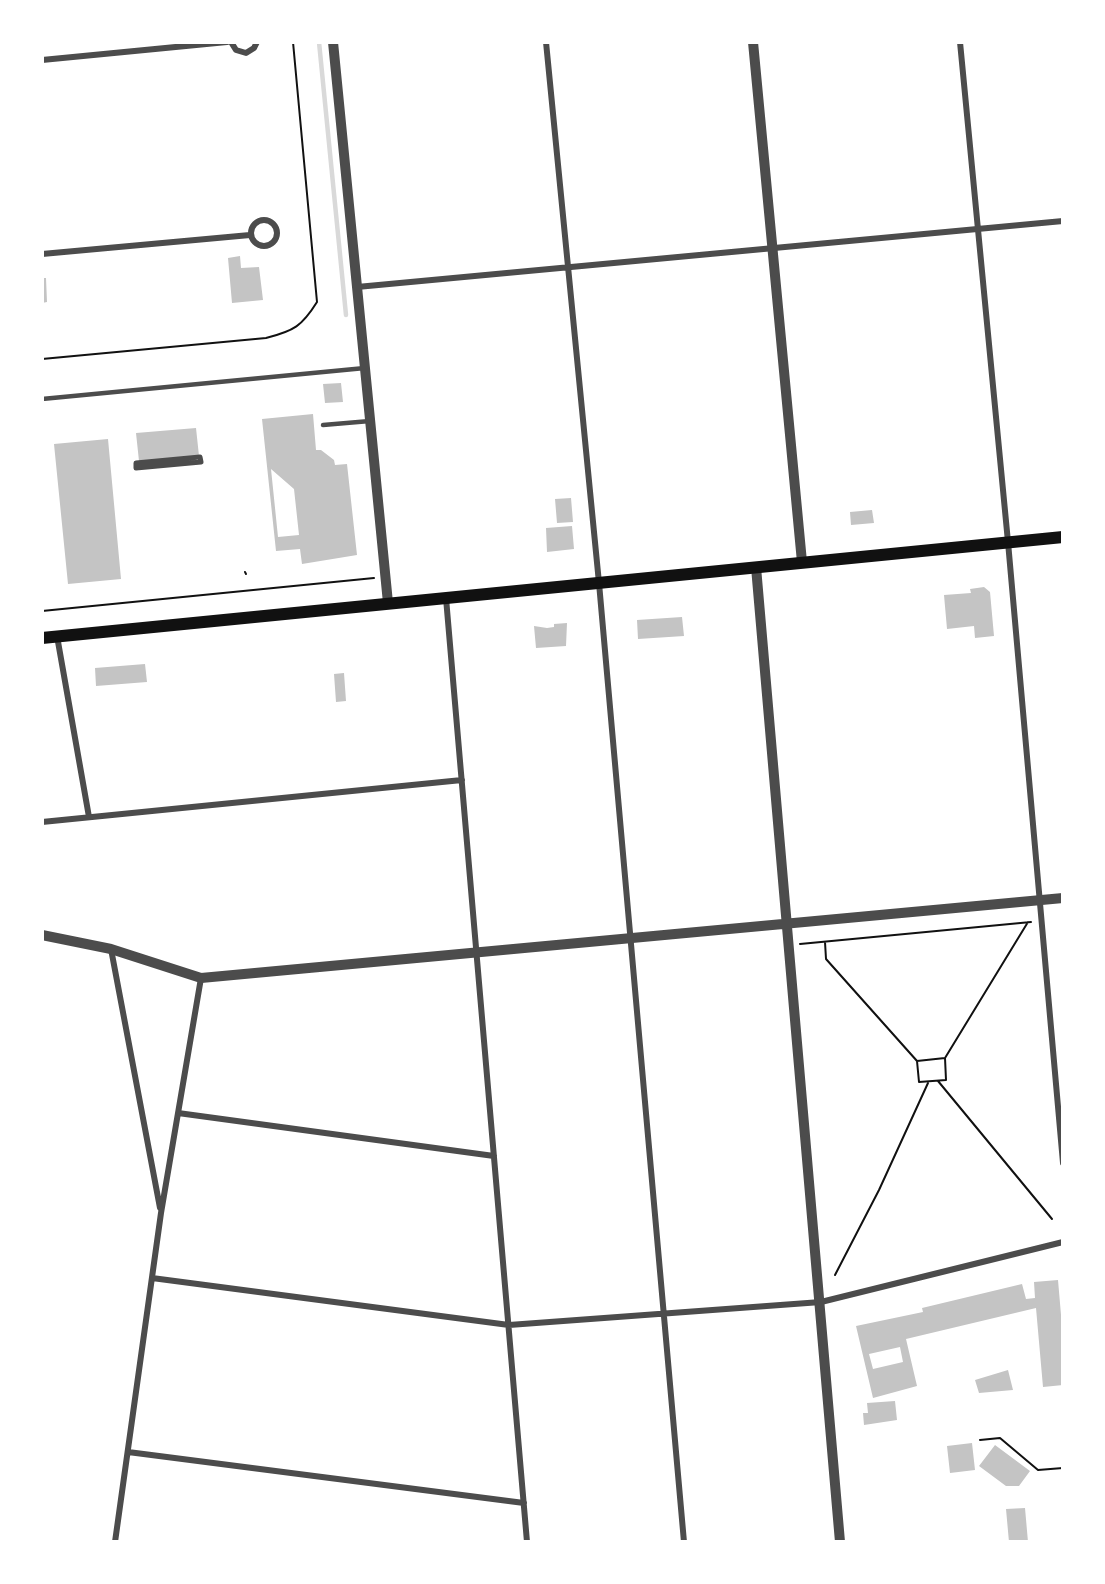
<!DOCTYPE html>
<html>
<head>
<meta charset="utf-8">
<style>
  body { margin:0 }
  #map { position:relative; width:1105px; height:1584px; overflow:hidden; background:#fff; font-family:"Source Sans 3",sans-serif }
  canvas { display:block }
  .frame { position:absolute; inset:0; border:44px solid #fff; pointer-events:none }
</style>
</head>
<body>
<div id="map">
<canvas width="1105" height="1584"></canvas>
<div class="frame"></div>
</div>
<script>
const ctx = document.querySelector('canvas').getContext('2d');
ctx.lineJoin = 'round';
function trace(path, color, width, dash) {
  ctx.strokeStyle = color;
  ctx.lineWidth = width;
  ctx.lineCap = dash ? 'butt' : 'round';
  ctx.setLineDash(dash || []);
  ctx.stroke(path);
}
function fillPath(path, color) {
  ctx.fillStyle = color;
  ctx.fill(path, 'evenodd');
}
const stream = new Path2D(`
  M319 42 346 315`);
const building = new Path2D(`
  M240 256 241 268 259 267 263 300 232 303 228 258Z
  M42 278H46L47 302 42 303Z
  M341 383 343 402 325 403 323 384Z
  M313 414 316 450H321L334 460 335 465 347 464 357 555 302 564 300 549 276 551 262 419ZM271 469 294 489 299 535 278 537Z
  M196 428 199 456 139 461 136 433Z
  M108 439 121 579 68 584 54 444Z
  M571 498 573 522 557 523 555 499Z
  M872 510 874 523 851 525 850 512Z
  M572 526 574 549 547 552 546 528Z
  M984 587 990 592 994 636 975 638 974 626 947 629 944 595 971 593 970 589Z
  M682 617 684 636 638 639 637 620Z
  M567 623 566 646 536 648 534 626 547 628 554 627V624Z
  M145 664 147 682 96 686 95 668Z
  M344 673 346 701 336 702 334 674Z
  M1058 1280 1063 1338V1385L1043 1387 1036 1308 906 1339 917 1386 873 1398 856 1326 923 1312 922 1308 1022 1284 1026 1299 1035 1298 1034 1282ZM900 1347 903 1362 873 1369 869 1354Z
  M1008 1370 1013 1390 979 1393 975 1380Z
  M895 1401 897 1420 864 1425 863 1413H868L867 1403Z
  M972 1443 975 1470 950 1473 947 1446Z
  M995 1445 1030 1471 1019 1486H1006L979 1466Z
  M1025 1508 1028 1542H1009L1006 1509Z`);
const path = new Path2D(`
  M42 359 266 338C294 331 302 326 317 302L293 42
  M245 572 246 574
  M42 611 374 578
  M825 942 826 959 917 1061 919 1082 946 1080 945 1058 917 1061
  M800 944 1031 922
  M945 1058 1028 922
  M938 1081 1052 1219
  M835 1275 879 1190 928 1083
  M980 1440 1000 1438 1038 1470 1063 1468`);
const service = new Path2D(`
  M42 399 365 368
  M323 425 370 421`);
const pedestrian = new Path2D(`
  M200 457 201 462 136 468V463Z`);
const minor = new Path2D(`
  M231 42 236 50 246 53 254 48 257 42
  M546 42 599 583 684 1542
  M960 42 1008 542 1063 1163
  M42 60 227 42
  M251 233a13 13 0 1 1 26 0a13 13 0 1 1-26 0Z
  M42 254 250 235
  M357 287 1063 221
  M446 598 527 1542
  M57 636 89 817
  M42 822 462 780
  M111 949 160 1208
  M178 1113 494 1156
  M152 1278 509 1325 821 1302 1063 1242
  M128 1452 524 1503
  M115 1542 161 1213 201 978`);
const tertiary = new Path2D(`
  M333 42 388 603
  M753 42 802 562
  M756 567 840 1542
  M42 935 111 949 201 978 1063 898`);
const secondary = new Path2D(`
  M42 638 1063 537`);
trace(stream, '#d9d9d9', 4.5);
fillPath(building, '#c4c4c4');
trace(path, '#111', 2);
trace(service, '#4c4c4c', 4.5);
trace(pedestrian, '#4c4c4c', 5);
trace(minor, '#4c4c4c', 6);
trace(tertiary, '#4c4c4c', 10);
trace(secondary, '#111', 12);
</script>
</body>
</html>
